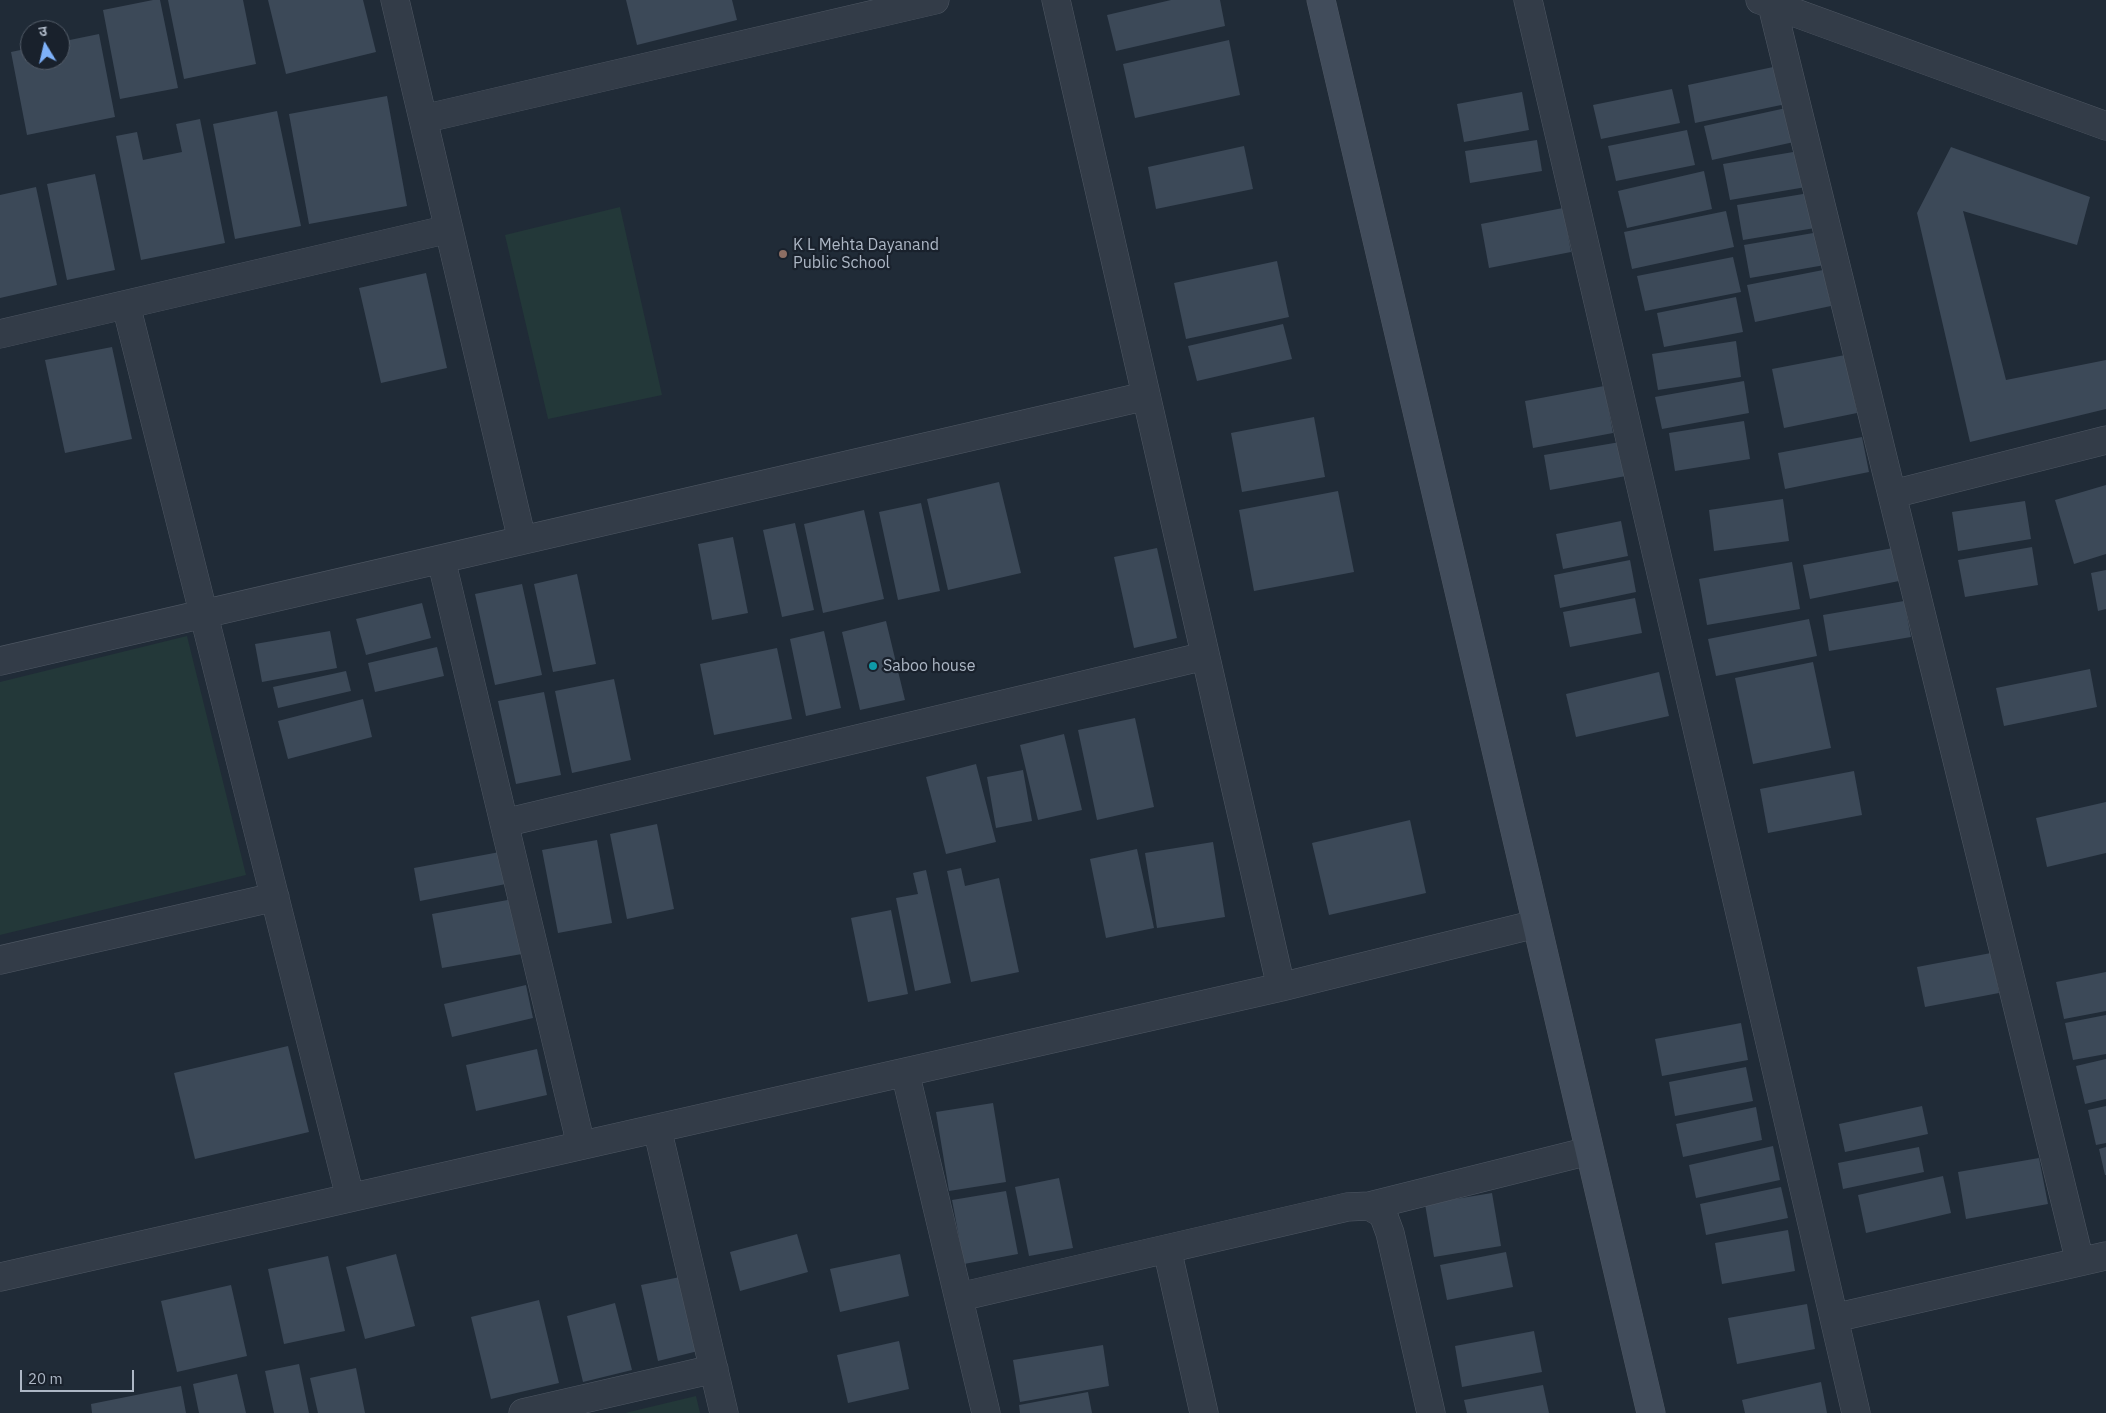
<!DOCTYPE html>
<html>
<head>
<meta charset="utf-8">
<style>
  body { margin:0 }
  #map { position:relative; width:2106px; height:1413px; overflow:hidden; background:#202b37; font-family:"IBM Plex Sans","Noto Sans Devanagari",sans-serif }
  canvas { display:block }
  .north { position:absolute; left:20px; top:20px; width:50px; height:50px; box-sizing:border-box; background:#19212c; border:1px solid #545d69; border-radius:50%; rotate:351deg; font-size:14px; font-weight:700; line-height:20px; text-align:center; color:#adb7c5 }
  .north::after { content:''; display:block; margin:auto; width:18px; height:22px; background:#7eb1f9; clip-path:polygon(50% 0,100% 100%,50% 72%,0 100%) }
  .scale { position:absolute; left:20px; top:1370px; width:114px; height:22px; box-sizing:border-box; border:2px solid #adb7c5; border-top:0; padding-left:6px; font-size:15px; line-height:18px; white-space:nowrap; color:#adb7c5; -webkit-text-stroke:4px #19212c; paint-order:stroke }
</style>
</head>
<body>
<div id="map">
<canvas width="2106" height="1413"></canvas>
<div class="north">उ</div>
<div class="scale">20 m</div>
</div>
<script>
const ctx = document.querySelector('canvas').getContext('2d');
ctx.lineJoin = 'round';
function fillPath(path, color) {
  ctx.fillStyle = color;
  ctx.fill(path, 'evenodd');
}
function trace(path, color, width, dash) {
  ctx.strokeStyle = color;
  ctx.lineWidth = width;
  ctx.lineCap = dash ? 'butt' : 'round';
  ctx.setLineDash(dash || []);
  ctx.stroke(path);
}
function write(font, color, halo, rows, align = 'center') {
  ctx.font = font + ' "IBM Plex Sans",sans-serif';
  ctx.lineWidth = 4.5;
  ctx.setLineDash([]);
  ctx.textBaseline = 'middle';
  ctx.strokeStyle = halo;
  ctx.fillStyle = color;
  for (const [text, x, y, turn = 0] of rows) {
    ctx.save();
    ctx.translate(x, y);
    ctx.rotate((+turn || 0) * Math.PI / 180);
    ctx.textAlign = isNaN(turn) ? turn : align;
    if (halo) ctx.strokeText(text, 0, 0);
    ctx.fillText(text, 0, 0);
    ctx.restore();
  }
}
const green = new Path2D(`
  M620 207 662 395 548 419 505 235Z
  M187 636 246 875 0 935V682Z
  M696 1396 700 1413H625Z`);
const building = new Path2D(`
  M153 0H160L178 88 120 99 103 10Z
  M168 0H243L256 64 184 79Z
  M268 0H363L376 52 286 74Z
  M626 0H732L737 20 637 45Z
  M1171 0H1220L1225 26 1116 51 1107 15Z
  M99 34 115 117 27 135 11 52 30 48V60H60V42Z
  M1229 40 1240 95 1135 118 1123 64Z
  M1778 66 1786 104 1695 123 1688 85Z
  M1672 89 1680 123 1601 139 1593 105Z
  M1522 92 1529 130 1464 142 1457 104Z
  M387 96 407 206 309 224 289 114Z
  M1786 108 1794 142 1712 160 1704 126Z
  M277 111 301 226 235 239 213 124Z
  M200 119 225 243 141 260 116 136 137 132 143 160 182 152 176 124Z
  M1687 130 1695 165 1616 181 1608 146Z
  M1537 140 1542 171 1470 183 1465 151Z
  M1244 146 1253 189 1156 209 1148 167Z
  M1951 147 2090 197 2077 245 1963 211 2006 380 2106 360V409L1970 442 1917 213Z
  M1799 151 1806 187 1730 200 1723 164Z
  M1704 171 1712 209 1627 228 1618 191Z
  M95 174 115 270 67 280 47 184Z
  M36 187 57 285 0 298V195Z
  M1809 193 1815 228 1743 240 1737 205Z
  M1563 208 1571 252 1489 268 1481 224Z
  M1726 211 1734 247 1632 269 1624 232Z
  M1819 232 1825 265 1750 278 1744 245Z
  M1733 257 1741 292 1645 311 1637 276Z
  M1277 261 1289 317 1186 339 1174 283Z
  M1823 270 1831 306 1755 322 1747 285Z
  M426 273 447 368 381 383 359 288Z
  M1736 297 1743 332 1664 347 1657 313Z
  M1283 324 1292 359 1197 381 1188 346Z
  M1736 341 1741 377 1658 390 1652 354Z
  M112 347 132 439 65 453 45 360Z
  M1845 355 1857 413 1784 428 1772 369Z
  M1744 381 1749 413 1662 429 1655 397Z
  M1604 386 1613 433 1533 448 1525 401Z
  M1314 417 1325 477 1242 492 1231 433Z
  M1744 421 1750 459 1675 471 1669 433Z
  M1862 437 1869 472 1785 489 1778 453Z
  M1620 442 1626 476 1550 490 1544 455Z
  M999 482 1021 573 948 590 927 499Z
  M2106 485V554L2074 564 2055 500Z
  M1338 491 1354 572 1254 591 1239 510Z
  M1783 499 1789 541 1714 551 1709 510Z
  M2025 501 2031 539 1958 551 1952 512Z
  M921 503 940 591 898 600 879 512Z
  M864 510 884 599 823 613 804 524Z
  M1621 521 1628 556 1563 569 1556 534Z
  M795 523 814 610 782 617 763 530Z
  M733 537 748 613 712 620 698 544Z
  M2032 547 2038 585 1965 597 1958 560Z
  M1157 548 1177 638 1134 648 1114 557Z
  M1893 548 1899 581 1810 599 1803 565Z
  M1630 560 1636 592 1560 608 1554 575Z
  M1792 562 1800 609 1707 625 1699 579Z
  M2106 570V609L2098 611 2091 573Z
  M577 574 596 664 553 672 534 584Z
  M522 584 542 675 495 685 475 594Z
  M1635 598 1642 633 1570 647 1563 612Z
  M1904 601 1911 637 1829 651 1823 615Z
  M422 603 431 638 366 655 356 619Z
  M1809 619 1817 656 1716 676 1708 639Z
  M886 621 905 700 860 710 842 632Z
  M330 631 337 668 262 682 255 644Z
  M824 631 841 708 806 716 790 639Z
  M437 647 444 676 375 692 368 663Z
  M777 648 792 719 714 735 700 664Z
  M1813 662 1831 748 1753 764 1735 678Z
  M2090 669 2097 707 2004 726 1996 688Z
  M346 671 351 691 278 708 273 687Z
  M1659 672 1669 716 1576 737 1566 694Z
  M614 679 631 760 572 773 555 691Z
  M544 692 561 775 516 784 498 701Z
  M363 699 372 737 288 759 278 721Z
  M1135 718 1154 807 1097 820 1078 730Z
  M1064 734 1082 810 1038 820 1020 745Z
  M976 764 996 842 946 854 926 777Z
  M1023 770 1032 821 996 828 987 777Z
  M1854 771 1862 815 1768 833 1760 789Z
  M2106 802V853L2047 867 2036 818Z
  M1410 820 1426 893 1329 915 1312 843Z
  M657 824 674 909 627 919 610 834Z
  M597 840 612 923 558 933 542 850Z
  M1213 842 1225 917 1157 928 1145 853Z
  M1137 849 1154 928 1106 938 1090 859Z
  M505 851 511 883 420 901 414 868Z
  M961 868 965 886 999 878 1019 972 971 982 947 871Z
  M926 870 951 983 915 991 896 898 918 894 913 873Z
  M513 899 522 954 442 968 432 914Z
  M891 910 908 994 868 1002 851 918Z
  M1991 953 1999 993 1925 1007 1917 967Z
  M2106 972V1011L2064 1019 2056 982Z
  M526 985 533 1018 452 1037 444 1004Z
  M2106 1015V1054L2073 1060 2065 1023Z
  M1741 1023 1748 1060 1662 1076 1655 1039Z
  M288 1046 309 1132 195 1159 174 1073Z
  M537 1049 547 1095 476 1111 466 1065Z
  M2106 1059V1099L2085 1104 2076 1066Z
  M1746 1067 1753 1101 1675 1116 1669 1082Z
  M993 1103 1006 1182 949 1191 936 1112Z
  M1922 1106 1928 1134 1845 1152 1839 1124Z
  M2106 1106V1143L2096 1145 2088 1110Z
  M1756 1107 1762 1140 1683 1157 1676 1124Z
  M1773 1146 1780 1180 1696 1198 1689 1165Z
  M1919 1147 1924 1172 1843 1189 1838 1163Z
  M2106 1147V1175H2105L2099 1149Z
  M2039 1158 2048 1204 1966 1219 1958 1172Z
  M1943 1176 1951 1213 1866 1233 1858 1195Z
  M1059 1178 1073 1248 1029 1256 1015 1187Z
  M1781 1187 1788 1218 1706 1235 1700 1204Z
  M1006 1191 1018 1254 964 1264 952 1200Z
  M1492 1193 1501 1246 1434 1257 1425 1204Z
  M1788 1230 1795 1271 1722 1284 1715 1243Z
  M797 1234 808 1272 740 1291 730 1252Z
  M1506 1252 1513 1287 1447 1300 1440 1265Z
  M396 1254 415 1326 365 1339 346 1267Z
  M900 1254 909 1296 840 1312 830 1269Z
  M328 1256 345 1331 284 1344 268 1269Z
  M680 1277 698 1351 658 1361 641 1285Z
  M231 1285 247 1356 177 1372 161 1301Z
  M539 1300 559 1383 491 1399 471 1317Z
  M615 1303 632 1370 583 1382 567 1316Z
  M1807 1304 1815 1349 1737 1364 1728 1318Z
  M1534 1331 1542 1372 1462 1387 1455 1346Z
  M899 1341 909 1389 848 1403 837 1355Z
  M1103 1345 1109 1386 1020 1402 1013 1360Z
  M299 1364 309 1413H274L265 1371Z
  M356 1368 365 1413H318L310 1378Z
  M237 1374 246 1413H199L193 1384Z
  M1821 1382 1827 1413H1745L1742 1400Z
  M1543 1385 1549 1413H1467L1464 1400Z
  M181 1386 186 1413H92L91 1404Z
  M1088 1392 1092 1413H1020L1019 1405Z`);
const street = new Path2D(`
  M395 0 522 540
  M1056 0 1281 987
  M1528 0 1856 1413
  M1760 0 2106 126
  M1772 5 2080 1262
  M423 119 935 0
  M126 305 350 1197
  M0 334 449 229
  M1893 494 2106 440
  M441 559 581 1145
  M0 661 1146 396
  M504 823 1205 656
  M0 960 275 897
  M905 1072 986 1413
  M657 1128 724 1413
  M1369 1206 1589 1151
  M1167 1249 1204 1413
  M0 1277 1281 987 1536 924
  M959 1297 1347 1207 1369 1206 1383 1214 1390 1233 1431 1413
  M1834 1318 2106 1256
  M523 1413 714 1369`);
const secondary = new Path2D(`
  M1321 0 1651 1413`);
const markers = [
  [783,254,5,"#8d6e63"],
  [873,666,5,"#0f9aa8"]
];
const poiNames = [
  ["K L Mehta Dayanand",793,245],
  ["Public School",793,263],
  ["Saboo house",883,666]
];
fillPath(green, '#233839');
fillPath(building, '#3c4958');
trace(street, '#4e5763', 29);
trace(secondary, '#4e5763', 29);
trace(street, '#333c48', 28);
trace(secondary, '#414c5b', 28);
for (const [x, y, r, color] of markers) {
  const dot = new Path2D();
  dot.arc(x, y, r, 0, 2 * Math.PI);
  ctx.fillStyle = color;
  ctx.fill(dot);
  trace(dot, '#19212c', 2);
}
write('16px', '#adb7c5', '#19212c', poiNames, 'left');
</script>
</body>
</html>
